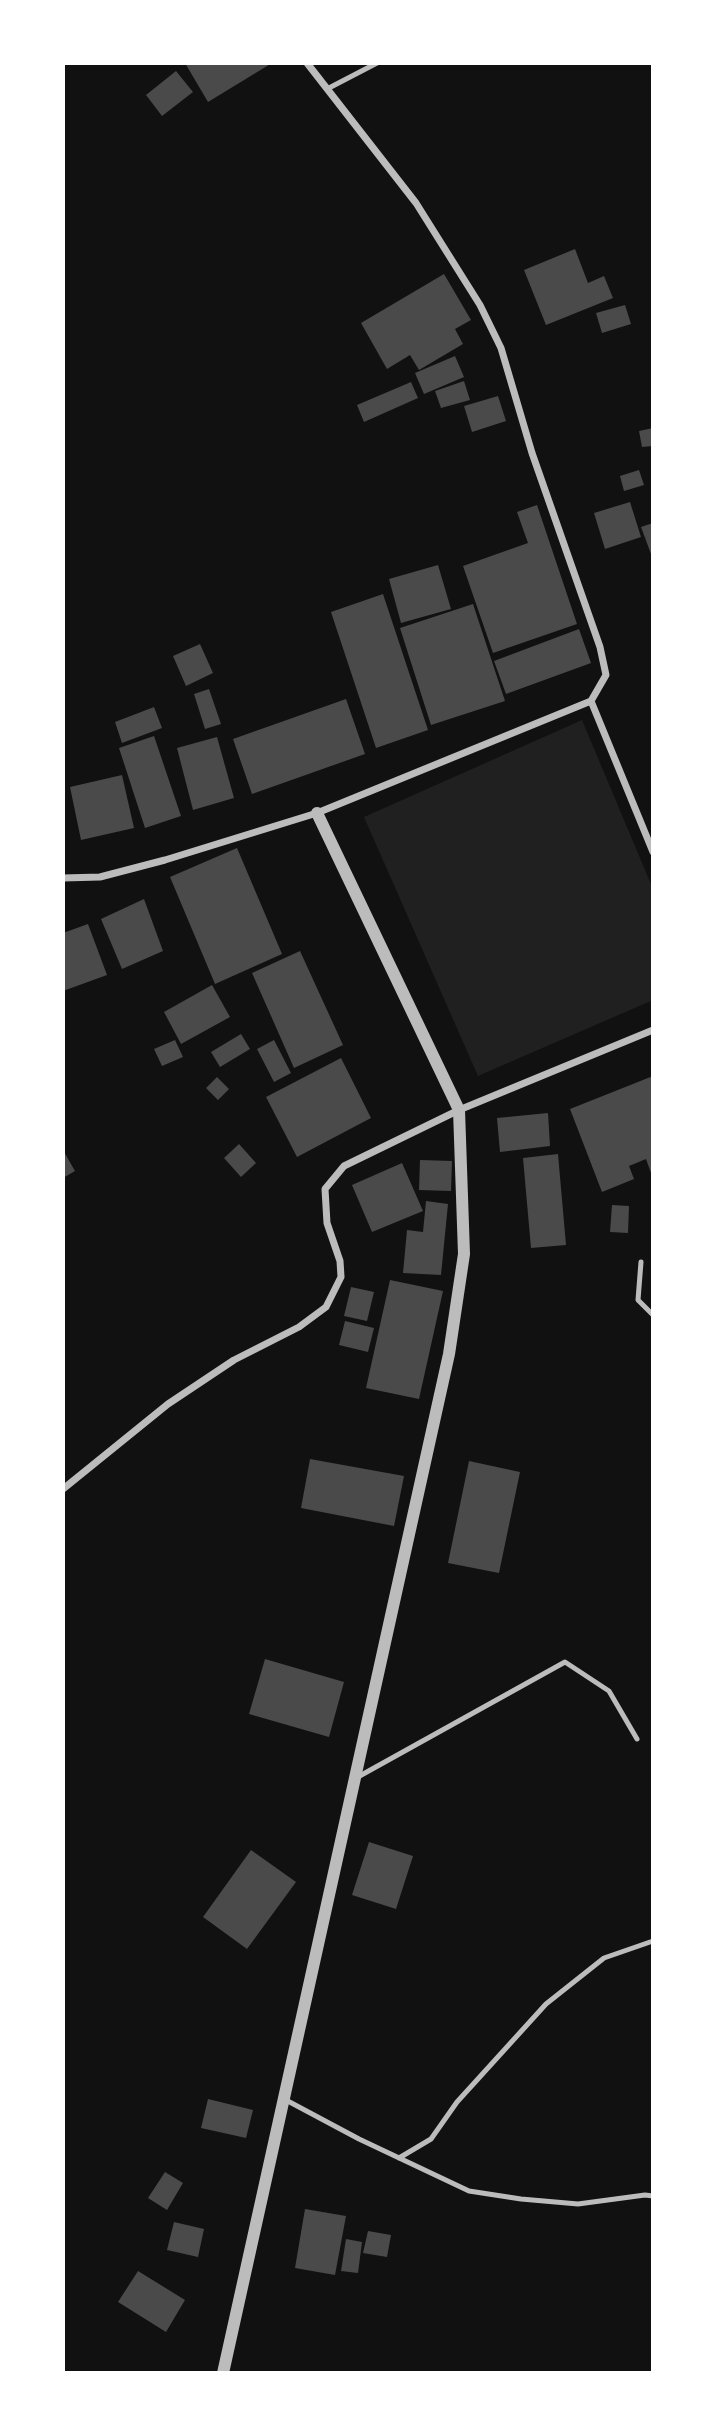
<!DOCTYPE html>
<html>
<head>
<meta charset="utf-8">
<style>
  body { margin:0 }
  #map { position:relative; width:716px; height:2436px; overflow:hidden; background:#111; font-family:"DejaVu Sans",sans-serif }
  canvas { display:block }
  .frame { position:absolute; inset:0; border:65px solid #fff; pointer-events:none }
</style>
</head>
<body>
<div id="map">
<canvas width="716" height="2436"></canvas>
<div class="frame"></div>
</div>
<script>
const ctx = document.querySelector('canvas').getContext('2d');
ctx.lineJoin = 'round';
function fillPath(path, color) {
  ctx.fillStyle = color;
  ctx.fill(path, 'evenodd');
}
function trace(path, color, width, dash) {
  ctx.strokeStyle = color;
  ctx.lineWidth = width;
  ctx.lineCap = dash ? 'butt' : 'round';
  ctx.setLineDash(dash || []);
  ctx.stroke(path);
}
const green = new Path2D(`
  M582 720 653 889V1000L478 1076 364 817Z`);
const building = new Path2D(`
  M185 63H272L208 102Z
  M176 71 193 92 162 116 146 95Z
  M575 249 588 283 604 276 613 298 546 325 524 270Z
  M444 274 471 320 455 329 463 344 419 370 410 355 387 369 361 323Z
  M625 305 631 324 602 333 596 313Z
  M455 356 464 377 424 394 415 373Z
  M464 381 470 400 441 408 435 391Z
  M411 382 418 398 364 422 357 405Z
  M498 396 506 421 472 432 464 406Z
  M653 428V446L642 447 639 431Z
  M639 470 644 485 624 491 620 476Z
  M630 502 641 537 605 549 594 513Z
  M537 505 577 624 493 653 463 566 528 543 517 512Z
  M653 523V553L651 554 641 527Z
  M438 565 451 609 401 623 389 579Z
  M383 594 428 730 376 748 331 612Z
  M473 604 505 701 431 725 400 628Z
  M579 629 591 663 506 694 494 661Z
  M200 644 213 673 186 686 173 656Z
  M209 689 221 724 205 729 194 694Z
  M346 699 365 754 252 794 233 739Z
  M154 707 162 728 122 743 115 722Z
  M154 736 181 816 145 828 119 748Z
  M217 737 234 798 193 810 177 748Z
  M122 775 134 828 81 840 70 787Z
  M237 848 282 954 215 984 170 877Z
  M144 899 163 951 122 969 101 919Z
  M88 924 107 975 63 991V933Z
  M300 951 343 1045 294 1068 252 973Z
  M212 985 230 1017 181 1044 164 1012Z
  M241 1034 250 1049 220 1067 211 1052Z
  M175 1040 183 1057 162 1066 154 1049Z
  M274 1040 291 1073 274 1082 257 1049Z
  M341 1058 371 1118 297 1157 266 1097Z
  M653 1076V1172L651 1173 646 1159 629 1166 634 1179 602 1192 570 1109Z
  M217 1077 229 1089 218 1100 206 1088Z
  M548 1113 550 1146 500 1152 497 1118Z
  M239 1144 256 1163 241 1177 224 1158Z
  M63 1150 75 1171 63 1178Z
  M558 1154 566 1245 531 1248 523 1158Z
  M420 1160 452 1161 451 1191 419 1190Z
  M402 1163 423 1211 372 1232 352 1185Z
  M426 1201 448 1204 441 1275 403 1273 407 1230 423 1232Z
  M612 1205 629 1206 628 1233 610 1232Z
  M390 1280 443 1291 419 1399 366 1388Z
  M351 1287 374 1292 367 1321 344 1316Z
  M345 1321 374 1328 368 1352 339 1345Z
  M310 1459 404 1476 394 1526 301 1508Z
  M469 1461 520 1472 499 1573 448 1563Z
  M265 1659 344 1682 329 1737 249 1714Z
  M369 1842 413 1856 396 1909 352 1895Z
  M251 1850 296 1882 247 1949 203 1917Z
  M208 2099 253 2110 246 2138 201 2128Z
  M165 2172 183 2183 167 2210 148 2198Z
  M305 2209 346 2216 335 2275 295 2268Z
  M174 2222 204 2229 198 2257 167 2250Z
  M368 2231 391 2235 387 2257 363 2253Z
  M346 2239 362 2242 358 2273 341 2271Z
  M138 2271 185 2300 166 2332 118 2302Z`);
const service = new Path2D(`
  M327 89 377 63
  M641 1262 638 1300 653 1315
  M356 1778 565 1662 609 1691 637 1739
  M284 2099 359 2139 469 2191 521 2199 578 2204 645 2195 653 2196
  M399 2158 431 2139 457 2102 546 2004 604 1958 653 1941`);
const minor = new Path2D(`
  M307 63 416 203 480 305 501 348 532 453 600 647 606 675 591 701
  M591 701 653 852
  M63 878 100 877 165 860 317 813 591 701
  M63 1489 168 1404 234 1360 299 1327 326 1307 341 1277 340 1261 327 1223 325 1189 344 1166 459 1110 653 1030`);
const tertiary = new Path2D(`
  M223 2373 449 1354 464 1254 459 1110 317 813`);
fillPath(green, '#202020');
fillPath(building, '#4a4a4a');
trace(service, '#bcbcbc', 5);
trace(minor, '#bcbcbc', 7);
trace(tertiary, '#bcbcbc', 12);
</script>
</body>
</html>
